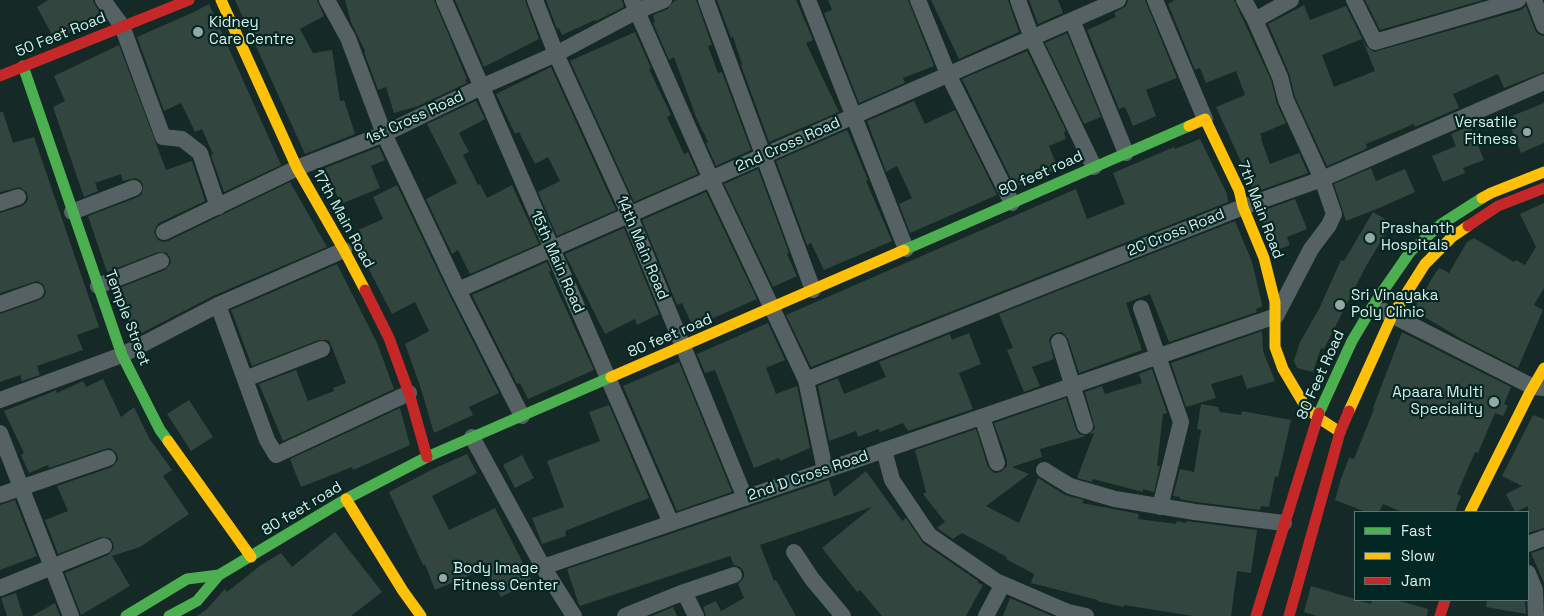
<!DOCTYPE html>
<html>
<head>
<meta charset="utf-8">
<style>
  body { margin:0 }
  #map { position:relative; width:1544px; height:616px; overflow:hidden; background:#152927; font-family:"Space Grotesk",sans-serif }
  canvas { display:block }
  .legend { position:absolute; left:1354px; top:511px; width:175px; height:90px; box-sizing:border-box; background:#022723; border:1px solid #587672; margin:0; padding:6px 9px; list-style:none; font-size:15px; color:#d9ece9 }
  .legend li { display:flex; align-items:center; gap:10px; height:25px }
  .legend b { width:25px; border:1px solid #587672 }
</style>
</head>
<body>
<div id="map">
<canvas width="1544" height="616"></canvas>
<ul class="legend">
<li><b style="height:6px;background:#4caf50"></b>Fast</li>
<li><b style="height:6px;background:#ffc107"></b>Slow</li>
<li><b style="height:6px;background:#c62828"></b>Jam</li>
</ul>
</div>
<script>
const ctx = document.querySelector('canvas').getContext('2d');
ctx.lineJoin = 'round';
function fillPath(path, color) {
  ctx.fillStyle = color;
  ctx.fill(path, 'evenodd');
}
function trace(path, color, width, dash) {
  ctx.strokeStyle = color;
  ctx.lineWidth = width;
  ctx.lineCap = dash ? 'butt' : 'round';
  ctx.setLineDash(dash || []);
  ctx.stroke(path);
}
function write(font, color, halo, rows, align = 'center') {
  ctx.font = font + ' "Space Grotesk",sans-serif';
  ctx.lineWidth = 4.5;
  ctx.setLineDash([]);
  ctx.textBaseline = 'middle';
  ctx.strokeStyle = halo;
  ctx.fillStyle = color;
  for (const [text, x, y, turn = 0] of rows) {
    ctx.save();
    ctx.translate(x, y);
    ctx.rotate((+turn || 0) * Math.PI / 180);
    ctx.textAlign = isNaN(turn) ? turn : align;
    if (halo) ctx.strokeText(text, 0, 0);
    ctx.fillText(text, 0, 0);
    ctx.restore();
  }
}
const building = new Path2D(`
  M48 0H93L95 5 101 14 72 28 74 30 55 40 37 7Z
  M235 0H317L324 16 300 29 313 53 332 50 340 101 344 100 355 134 305 154Z
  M345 0H434L467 79 465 80 467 83 418 106 394 113 386 87 378 90 364 52 365 51 351 22Z
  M455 0H525L539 39 484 67Z
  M546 0H622L624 7 596 21 595 20 562 35 559 28 557 29Z
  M678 0H696L712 45 708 46 718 73 722 72 751 150 716 166 706 143 708 142 696 117 674 57 669 60 653 23 655 22 653 15 668 9 674 1Z
  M717 0H796L813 40 806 43 839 112 769 142 741 65 742 64 733 37 731 38Z
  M828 0H908L934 66 903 78 905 83 859 103 824 13 832 10Z
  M931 0H1008L1019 32 959 59Z
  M1029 0H1058L1063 13 1038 24Z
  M1128 0H1145L1177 78 1146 90 1156 116 1133 126 1126 109 1124 107 1119 109 1087 30 1116 17 1114 13 1126 6Z
  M1175 0H1234L1271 80 1277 104 1286 123 1260 134 1262 138 1261 139 1270 164 1299 153 1308 173 1253 193 1251 184 1216 107 1245 95 1236 71 1206 83 1200 68 1195 70 1168 4Z
  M1365 0H1483L1380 30Z
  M209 4 281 165 224 192 211 155 213 154 202 129 195 132 181 103 164 111 137 37 194 12Z
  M1304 5 1310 20 1346 6 1366 46 1374 52 1521 10 1526 6 1535 30 1538 34 1544 36V72L1504 88 1498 74 1453 94 1459 108 1415 127 1414 124 1366 144 1367 148 1364 150 1327 166 1295 97 1289 73 1268 24ZM1362 39 1375 71 1334 87 1322 55Z
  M635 32 651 68 649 69 671 115 667 117 684 154 688 152 698 174 634 202 570 61Z
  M1067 33 1101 117 1084 124 1045 43Z
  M119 45 166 170 192 161 205 201 159 223 156 227 154 232 158 240 163 242 168 241 290 182 327 247 213 296 136 336 114 290 165 270 171 263 170 258 167 253 158 252 107 272 88 216 138 197 142 194 143 185 141 181 136 178 123 181 121 174 95 183 98 191 84 197 53 107 65 101 54 76Z
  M1027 51 1066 131 1064 132 1066 139 1049 146 1058 169 1015 187 962 79Z
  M551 67 616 210 557 236 538 192 560 181 548 157 535 164 519 132 515 134 496 94Z
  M476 101 485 119 459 133 469 152 463 155 478 185 480 184 487 198 512 185 539 244 470 274 458 250 452 254 426 199 457 183 427 124Z
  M914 101 925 124 955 110 997 195 910 233 899 204 912 198 897 166 886 172 867 121Z
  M1544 103V143L1521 153 1507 118Z
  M0 112H3L13 143 34 137 99 327 77 335 83 350 37 366 40 375 22 381 20 375 0 382V314L39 300 44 297 46 292 43 284 37 281 0 293V213L22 206 26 203 28 199 27 193 20 187 0 192Z
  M1470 126 1484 160 1463 168 1465 173 1443 182 1432 156 1456 146 1451 134Z
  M847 130 868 180 866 181 892 241 824 270 811 243 807 245 776 161Z
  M1200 139 1227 194 1228 202 811 367 786 315 1076 189 1087 219 1125 204 1113 173 1174 147 1175 149Z
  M379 147 385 160 371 166 380 188 341 204 325 168Z
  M1371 168 1376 181 1405 169 1415 192 1384 206 1346 221 1334 184Z
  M758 169 789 253 787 254 797 276 773 287 724 184Z
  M397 185 449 294 499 393 469 407 473 415 434 433 421 389 405 344 429 331 415 302 392 314 360 252 362 250 354 232 383 219 373 197Z
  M706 192 757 299 693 327 682 303 677 305 642 220Z
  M1295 199 1307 229 1287 237 1290 245 1275 251 1259 212Z
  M1544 203V288L1534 305 1543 310 1518 368 1463 340 1413 310 1436 272 1440 268 1449 273 1467 242 1474 238 1514 262 1516 260 1525 265 1536 247 1520 214Z
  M1373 212 1392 223 1366 266 1324 349 1321 348 1313 372 1297 368 1294 361 1300 342 1319 309 1341 260 1344 261Z
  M1235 221 1252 262 1262 304V307L1256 309 1257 312 1169 342 1150 294 1126 303 1142 350 1079 373 1068 339 1062 332 1056 333 1051 336 1049 340 1054 359 1032 367 1040 386 1024 392 1007 350 1013 348 999 314Z
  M624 228 659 314 637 325 635 319 605 334 565 254Z
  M547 262 551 271 549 272 594 370 528 399 520 383 517 384 472 295Z
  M337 264 377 343 394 389 283 441 259 384 296 370 308 401 334 391 333 388 346 383 331 345 329 340H319L252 366 231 310Z
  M768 323 785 360 766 368 776 394 797 386 810 448 780 461 779 458 754 468 715 370 705 373 697 354Z
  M1262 331 1263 351 1275 381 1247 389 1242 375 1211 384 1216 398 1186 407 1171 363Z
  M1402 332 1511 387 1504 404 1508 406 1503 416 1495 413 1478 453 1475 452 1457 494 1461 496 1455 512H1402L1383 504 1379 512H1366L1335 500 1341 479 1349 458 1354 459 1374 409 1373 408Z
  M969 333 981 364 959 373 973 409 908 431 903 423 880 432 878 429 858 437 856 431 829 441 818 386 838 378 844 394 886 377 879 362 950 334 952 340Z
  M679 362 732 492 677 511 623 386Z
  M1152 369 1167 413 1163 414 1157 466H1160L1154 492 1143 489V492L1093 479 1092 482 1077 478 1094 433 1089 435 1095 428 1085 392 1102 386 1105 394 1142 383 1139 374Z
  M103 379 121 417 134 407 149 438 172 470 163 476 189 514 140 547 112 556 130 586 81 615 65 573 108 555 114 548 113 543 110 538 101 537 58 554 45 520 68 511 57 486 112 467 118 460 117 454 110 448 105 449 49 468 48 465 29 473 21 455 24 453 4 411 47 394 56 390 57 393 83 381 86 387Z
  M1066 398 1076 429 1079 434 1086 436 1040 449 1042 457 1012 467 1029 474 986 506 1019 523 1038 478 1065 495 1084 500 1082 503 1139 514 1138 519 1176 524 1177 521 1186 523V521L1257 530 1251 573 1237 571 1231 616H1193L1124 605V607L1097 601 1098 600 1031 583 1034 574 1006 559 1007 557 962 533 953 539 937 528 945 522 923 494 926 492 915 450 976 429 988 467 994 473 1001 472 1007 466V460L994 423Z
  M189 400 213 437 191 451 167 414Z
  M1201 404 1218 407 1220 412 1241 415 1242 411 1291 420 1278 477 1275 476 1269 507 1261 506 1260 510 1196 502 1180 499V497L1173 496 1180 469 1194 472 1201 430 1197 429Z
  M609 405 649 498 565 531 566 536 542 544 532 518 564 507 547 461 600 441 589 412Z
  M400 408 410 445 353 470 352 467 301 487 290 459Z
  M1533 415 1544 419V528L1528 533V506L1515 512 1506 494 1522 486 1502 476Z
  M467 454 477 473 432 496 449 530 495 508 532 581 501 597 487 570 481 573 480 571 435 590 425 564 423 565 389 492 433 469Z
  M522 455 534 478 515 488 503 465Z
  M866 471 902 521 906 518 923 543 978 581V583L983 585 966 616H882L860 590 857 592 822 548 872 507 760 545 774 581 776 580 796 616H706L703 607 716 601 721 611 744 598 738 584 744 577V572L740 567 734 565 730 556 580 606 579 605 567 569 829 480 834 497Z
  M15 500 37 556 0 570V505Z
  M335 532 382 592 351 616H197L207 609 225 589 227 592 261 565 281 553 292 567Z
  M1544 549V583L1531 553Z
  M1311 586 1371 604 1372 600H1396L1428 609 1427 616H1317L1304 612Z
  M16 593 23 616H7L1 598Z
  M1010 598 1052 616H1003Z
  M1487 600H1525L1526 614 1486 607Z
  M55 603 60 616H32Z
  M673 607 677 616H652Z`);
const street = new Path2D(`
  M103 0 122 26 163 137 182 139 200 153 218 207
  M327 0 348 38 384 134 458 290 522 416
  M444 0 671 523
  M535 0 556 54 629 214 745 498
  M632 0 711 179 806 380 825 470
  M706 0 813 290
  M808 0 906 249
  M918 0 948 74 1012 203
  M1018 0 1032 38 1094 167
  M1155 0 1205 119
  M1354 0 1375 42 1518 0
  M1534 0 1544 26
  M1072 20 1126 153
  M1255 20 1291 0
  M0 203 18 197
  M72 212 134 188
  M164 232 297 168 384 134 481 87 556 54 637 11 664 0
  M98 286 161 261
  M458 290 1118 0
  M0 304 36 291
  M218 305 267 440 276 455 409 393
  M1141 308 1181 422 1160 507
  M1384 311 1533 387 1544 388
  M1059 342 1085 426
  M245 379 322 349
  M806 380 1243 207 1322 179 1544 82
  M0 400 122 355 218 305 344 250
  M982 417 997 463
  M0 433 71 616
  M472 437 543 567 574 616
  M884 450 892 480 929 535 996 581 1068 612 1086 616
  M1044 470 1070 486 1115 499 1195 512 1284 523
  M0 495 108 458
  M1528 544 1544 538
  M794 552 812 579 843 616
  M543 567 1276 316 1311 249 1329 225 1334 214 1322 179 1286 100 1280 77 1255 20 1244 0
  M1528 573 1535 590 1536 616
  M0 588 104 546
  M684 592 734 575
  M625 616 684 592 696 616
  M986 616 1003 584`);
const fast = new Path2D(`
  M23 66 122 355 160 430 168 441
  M904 250 1189 126
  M1319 413 1352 341 1374 304 1410 252 1440 225 1482 198
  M126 616 187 579 219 575
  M169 616 197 601 219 575 346 499 427 457 611 377`);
const slow = new Path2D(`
  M221 0 297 168 344 250 365 290
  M1189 126 1205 119 1239 190 1243 207 1264 258 1275 302V347L1283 369 1305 406 1317 417 1340 432
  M1482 198 1491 193 1544 172
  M611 377 904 250
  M1349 411 1392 316 1425 264 1452 237 1468 226
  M168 441 251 557
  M346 499 403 591 421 616
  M1470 512 1529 394 1544 368`);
const jam = new Path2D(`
  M0 76 189 0
  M1468 226 1498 206 1544 188
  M365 290 389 338 409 393 427 457
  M1256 616 1319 413
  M1289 616 1340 432 1349 411
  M1440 616 1445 600`);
const markers = [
  [198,32,6,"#94a8a5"],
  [1527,132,5,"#94a8a5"],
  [1370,238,6,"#94a8a5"],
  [1340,305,6,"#94a8a5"],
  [1494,402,6,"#94a8a5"],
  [443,578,5,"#94a8a5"]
];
const poiNames = [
  ["Kidney",209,23],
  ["Care Centre",209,40],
  ["Versatile",1517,123,"right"],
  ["Fitness",1517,140,"right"],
  ["Prashanth",1381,229],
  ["Hospitals",1381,246],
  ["Sri Vinayaka",1351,296],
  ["Poly Clinic",1351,313],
  ["Apaara Multi",1483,393,"right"],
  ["Speciality",1483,410,"right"],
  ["Body Image",453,569],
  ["Fitness Center",453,586]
];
const streetNames = [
  ["50 Feet Road",61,35,-22],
  ["1st Cross Road",415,118,-25],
  ["2nd Cross Road",788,145,-24],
  ["80 feet road",1041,174,-24],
  ["7th Main Road",1260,210,69],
  ["17th Main Road",343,219,61],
  ["2C Cross Road",1176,233,-22],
  ["14th Main Road",642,248,67],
  ["15th Main Road",557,262,66],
  ["Temple Street",127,318,69],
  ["80 feet road",670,336,-23],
  ["80 Feet Road",1321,375,-66],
  ["2nd D Cross Road",808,476,-19],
  ["80 feet road",302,509,-31]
];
fillPath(building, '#32463f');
trace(street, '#556163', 16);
trace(fast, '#4caf50', 11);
trace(slow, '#ffc107', 11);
trace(jam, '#c62828', 11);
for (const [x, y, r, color] of markers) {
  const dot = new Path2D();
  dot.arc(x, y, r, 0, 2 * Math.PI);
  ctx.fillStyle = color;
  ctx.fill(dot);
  trace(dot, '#022723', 2);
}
write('15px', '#d9ece9', '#022723', poiNames, 'left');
write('15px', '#d9ece9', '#022723', streetNames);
</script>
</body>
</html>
